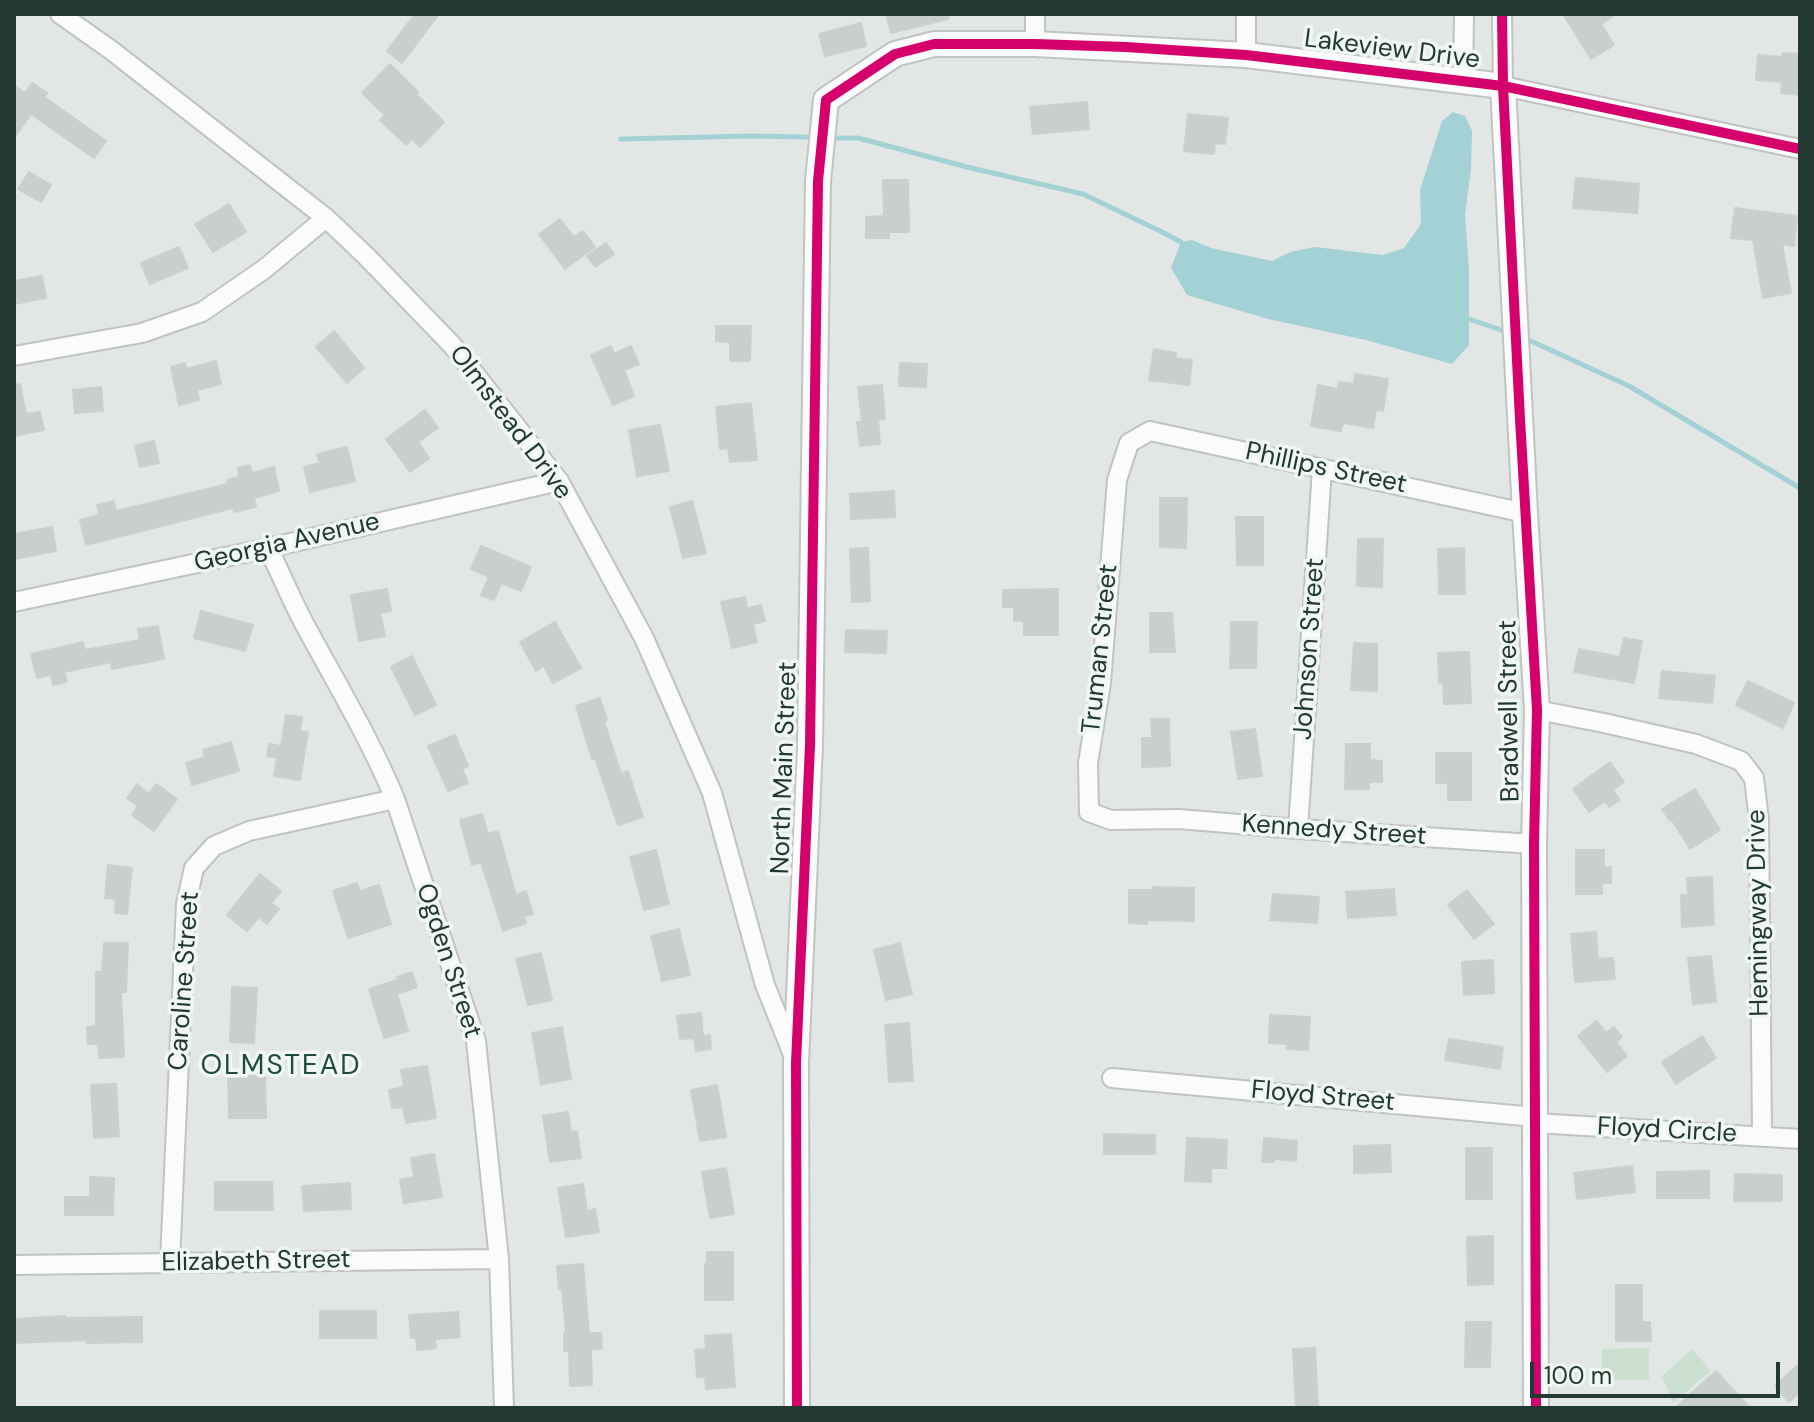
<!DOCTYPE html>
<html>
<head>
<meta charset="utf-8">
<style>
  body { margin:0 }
  #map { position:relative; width:1814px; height:1422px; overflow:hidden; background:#e2e7e5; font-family:"DM Sans",sans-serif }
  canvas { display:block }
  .frame { position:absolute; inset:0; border:16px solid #213931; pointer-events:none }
  .scale { position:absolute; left:1530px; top:1362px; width:250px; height:36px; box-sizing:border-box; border:4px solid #213931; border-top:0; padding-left:10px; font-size:24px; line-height:28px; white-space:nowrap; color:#213931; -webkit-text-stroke:6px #f0f7f3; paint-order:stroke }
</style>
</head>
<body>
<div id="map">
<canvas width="1814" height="1422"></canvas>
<div class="frame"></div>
<div class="scale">100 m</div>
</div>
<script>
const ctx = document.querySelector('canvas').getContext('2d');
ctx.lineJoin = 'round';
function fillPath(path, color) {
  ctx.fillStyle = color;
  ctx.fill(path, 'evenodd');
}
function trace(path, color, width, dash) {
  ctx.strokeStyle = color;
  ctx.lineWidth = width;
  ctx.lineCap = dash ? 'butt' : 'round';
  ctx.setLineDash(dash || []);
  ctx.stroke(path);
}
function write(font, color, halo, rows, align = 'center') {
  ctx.font = font + ' "DM Sans",sans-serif';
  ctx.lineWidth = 7;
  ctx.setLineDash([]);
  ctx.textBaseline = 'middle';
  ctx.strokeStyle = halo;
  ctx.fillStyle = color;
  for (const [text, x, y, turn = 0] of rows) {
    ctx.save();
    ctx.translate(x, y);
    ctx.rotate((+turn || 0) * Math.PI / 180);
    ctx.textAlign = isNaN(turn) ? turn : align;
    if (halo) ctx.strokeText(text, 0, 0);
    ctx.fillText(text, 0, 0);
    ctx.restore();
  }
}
const green = new Path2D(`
  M1649 1348V1380H1602V1349Z
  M1692 1349 1711 1371 1673 1403 1662 1376Z`);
const water = new Path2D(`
  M1453 112 1465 116 1472 131 1471 169 1465 215 1469 271V345L1452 364 1366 340 1268 319 1187 295 1171 268 1181 242 1192 240 1211 248 1272 261 1290 252 1315 247 1383 255 1404 248 1421 224 1420 190 1442 121Z`);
const stream = new Path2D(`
  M837 138H858L967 167 1083 194 1160 231 1181 242
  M621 139 750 136 807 137
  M1469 319 1501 330
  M1531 341 1629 386 1800 488`);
const building = new Path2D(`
  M415 14H439L402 63 387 51Z
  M886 14H947L948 19 891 33Z
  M1563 14H1616L1601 24 1614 45 1591 59Z
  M861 23 866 46 825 56 819 34Z
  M1783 53 1800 54V95L1781 93 1782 82 1756 80 1758 55 1782 57Z
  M390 64 418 92 416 94 444 122 420 147 412 139 406 145 380 120 385 115 362 93Z
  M32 83 47 93 44 97 106 141 94 158 31 114 14 138V85L25 93Z
  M1087 102 1089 129 1033 134 1030 107Z
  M1188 114 1228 118 1225 144 1215 143 1214 154 1184 151Z
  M29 172 51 185 41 202 18 189Z
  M1576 178 1639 184 1637 213 1573 208Z
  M883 180H908L909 232H889V238H866V217L884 216Z
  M229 204 246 232 213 252 195 224Z
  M1735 208 1797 216 1794 246 1782 244 1791 293 1763 298 1753 240 1731 238Z
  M560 219 574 237 583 231 595 247 565 269 539 234Z
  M606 243 614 254 595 267 587 256Z
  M179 247 188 268 150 284 141 263Z
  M42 276 46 298 14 304V281Z
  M716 326H751L750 361H730V342L716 341Z
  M334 331 364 368 347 383 316 347Z
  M611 346 614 354 631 346 639 364 624 370 634 396 613 405 591 355Z
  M1154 349 1176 353 1175 358 1192 360 1189 385 1149 380Z
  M216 361 221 384 197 390 199 400 179 405 171 367 185 363 186 369Z
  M900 363 927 364 926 387 899 386Z
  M1355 374 1388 379 1383 411 1376 410 1373 428 1343 423 1341 431 1311 426 1318 385 1338 389 1339 382 1354 384Z
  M20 384 26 414 40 412 44 430 14 436V385Z
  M882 385 885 419 878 420 880 444 860 446 857 422H862L858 387Z
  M101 387 103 411 75 413 73 390Z
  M751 403 757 460 730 462 728 448 720 449 716 407Z
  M425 410 438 428 418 442 429 458 410 472 386 439Z
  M660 425 669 471 637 476 629 430Z
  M154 441 159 463 140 467 135 446Z
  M347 447 355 481 310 492 304 467 320 463 317 454Z
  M250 465 252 473 274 467 279 491 254 498 256 507 234 512 233 508 86 545 80 520 99 515 97 505 114 501 116 511 228 484 227 480 239 477 238 468Z
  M894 491 895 517 851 519 850 494Z
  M1160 498H1187L1186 548 1160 547Z
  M692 501 706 553 683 558 670 507Z
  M1236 517H1263V565H1237Z
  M52 527 56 551 14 559V534Z
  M1358 539H1383L1382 587 1357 586Z
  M481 546 531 567 521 591 501 583 494 600 481 595 489 577 471 569Z
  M868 548 870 601 852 602 850 549Z
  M1464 548 1465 594H1439L1438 549Z
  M387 589 391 611 380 613 385 636 359 641 351 595Z
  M1058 589V635H1024V621H1014V607H1003V590Z
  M745 597 747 608 761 605 765 621 753 624 757 642 732 648 721 602Z
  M201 611 253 625 245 651 194 638Z
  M1150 613H1172L1175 652H1150Z
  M555 622 581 668 553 683 544 666 536 671 520 642Z
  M1231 622H1257L1256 668H1230Z
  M158 626 164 659 112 669 111 662 64 672 67 682 53 685 51 675 37 678 31 654 83 642 85 650 140 640 138 629Z
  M846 630 887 631 886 653 845 652Z
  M1624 638 1642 641 1634 683 1574 672 1579 649 1620 657Z
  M1354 643 1377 644V691L1351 690Z
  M1469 652 1471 703 1444 704 1443 683H1439L1438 653Z
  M412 656 436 705 415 715 391 667Z
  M1662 671 1715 676 1712 703 1659 698Z
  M1748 681 1794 703 1783 728 1736 705Z
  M600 698 607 720 604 721 621 774 628 771 643 817 618 825 595 758 592 759 576 706Z
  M286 715 302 717 300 731 308 732 300 780 274 776 277 758 267 756 269 744 281 746Z
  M1151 719H1169L1170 766 1142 767V738H1152Z
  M1255 729 1262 776 1238 779 1231 732Z
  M455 735 468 766 462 769 468 783 448 791 428 746Z
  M231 742 239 771 192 785 186 763 205 757 203 750Z
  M1346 744H1370V760L1382 761V782H1369V789H1345Z
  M1436 753H1471V800H1448V783H1436Z
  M1610 762 1624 782 1613 790 1620 800 1609 807 1605 801 1589 812 1573 789Z
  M137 784 149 794 156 784 177 799 154 831 132 815 138 806 127 798Z
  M1695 789 1720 830 1690 849 1672 820 1670 821 1662 809Z
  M482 814 488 834 498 831 516 895 526 891 533 914 524 916 526 923 503 931 481 862 472 865 460 820Z
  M656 850 669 904 644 910 630 857Z
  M1576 850H1604V867H1611V883H1602V894H1576Z
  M108 865 132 868 127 914 115 913 116 899 105 898Z
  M260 874 281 891 271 903 279 909 267 924 259 917 247 931 227 915Z
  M1712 877 1714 925 1682 927 1681 895H1688L1687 878Z
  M357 883 360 891 379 885 391 924 348 938 333 891Z
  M1153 887 1194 888V921L1147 920V924L1129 923V890H1153Z
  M1394 889 1396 915 1348 918 1346 892Z
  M1467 890 1494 924 1474 939 1448 905Z
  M1273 894 1319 897 1317 923 1270 920Z
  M679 929 690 975 662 981 651 936Z
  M1596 932 1598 959 1613 958 1615 979 1575 982 1571 934Z
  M104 943H128L126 992H121L124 1057 99 1058 98 1044H88L87 1027 96 1026V972H102Z
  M900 943 912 994 886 1000 874 950Z
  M541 953 552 1000 528 1005 516 959Z
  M1711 956 1716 1002 1693 1004 1688 958Z
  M1493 960 1494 993 1464 995 1462 962Z
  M412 972 417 987 397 994 408 1031 384 1038 369 989 398 980 397 977Z
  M232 987 257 988 254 1043 230 1042Z
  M701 1013 703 1036 710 1035 711 1049 696 1051 694 1038 680 1039 677 1016Z
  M1270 1015 1310 1017 1308 1050 1287 1049V1044L1269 1043Z
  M1596 1021 1606 1033 1614 1027 1622 1037 1616 1042 1627 1056 1607 1072 1578 1036Z
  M909 1023 913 1081 889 1082 885 1025Z
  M562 1027 571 1079 541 1084 532 1033Z
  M1702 1036 1716 1058 1676 1084 1662 1062Z
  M1449 1039 1503 1047 1500 1069 1445 1060Z
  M427 1066 436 1118 406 1123 403 1107 392 1108 389 1090 404 1087 401 1070Z
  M265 1071 266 1118H229L228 1072Z
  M116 1084 119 1136 94 1138 91 1085Z
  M717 1085 726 1137 700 1141 691 1090Z
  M568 1112 571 1132 577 1131 581 1158 550 1162 543 1116Z
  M1104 1134 1155 1135V1154H1104Z
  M1187 1138 1227 1140 1226 1168H1211V1182L1185 1181Z
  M1264 1138 1297 1141 1296 1161 1274 1159V1162H1262Z
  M1390 1145 1391 1172 1354 1173V1146Z
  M1466 1148H1492V1199H1466Z
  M434 1154 442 1197 404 1203 400 1180 414 1177 411 1158Z
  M1632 1166 1635 1192 1577 1199 1574 1173Z
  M726 1168 734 1214 710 1218 702 1172Z
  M1709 1171V1198H1657V1172Z
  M1735 1174 1782 1175V1201H1734Z
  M90 1177 114 1178 113 1215H65V1197H90Z
  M215 1182H272L273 1210H215Z
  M350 1183 351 1209 304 1211 302 1186Z
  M583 1184 587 1211 595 1209 599 1232 566 1237 558 1188Z
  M1493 1236V1284L1468 1285 1467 1237Z
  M707 1252H733V1300H705V1264H707Z
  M583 1264 589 1333H601L602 1349H591L592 1385 570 1386 569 1351H564V1333H566L562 1289H559L557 1266Z
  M1616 1285H1642V1322H1650L1651 1341H1616Z
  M320 1311H376V1338H320Z
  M458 1312 460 1337 435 1339 436 1348 417 1350 416 1338H411L409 1315Z
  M65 1316V1318L142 1317V1342L87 1343V1340L14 1343V1319Z
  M1466 1322H1491L1490 1367H1465Z
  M731 1334 735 1387 706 1389 705 1377H697L695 1350 706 1349 705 1336Z
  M1315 1348 1318 1408H1296L1293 1349Z
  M1800 1363V1392L1789 1402 1775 1386Z
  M1716 1371 1750 1408H1675Z`);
const street = new Path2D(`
  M60 14 111 50 326 218 366 256 452 345 559 481 644 638 712 793 765 985 794 1057
  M1035 14V44
  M1246 14V55
  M1502 14 1503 86 1800 149
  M1463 82 1464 14
  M14 356 142 333 202 312 263 270 326 218
  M1525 513 1150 431 1129 443 1117 480 1101 683 1088 763 1089 812 1111 820 1179 819 1298 829 1534 844
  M268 548C281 574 292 601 306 627 337 684 370 739 395 799L476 1041 499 1259 504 1408
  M14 602 268 548 559 481
  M1537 710 1604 723 1696 744 1741 761 1754 778 1759 820 1762 1136
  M1298 829 1322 469
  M1112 1078 1535 1117
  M1535 1123 1800 1139
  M170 1262 186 904 194 868 214 846 249 831 395 799
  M14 1265 499 1259`);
const secondary = new Path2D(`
  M797 1408 796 1063 810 745 818 181 826 100 895 54 934 44H1035L1246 55 1503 86 1525 513 1537 710 1534 844 1536 1408`);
const cycleway = new Path2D(`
  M1502 14 1503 86 1520 419 1537 710 1534 844 1536 1408
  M797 1408 796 1063 810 745 818 181 826 100 895 54 934 44H1035L1126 47 1246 55 1503 86 1800 149`);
const streetNames = [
  ["Lakeview Drive",1392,50,7],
  ["Olmstead Drive",510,423,53],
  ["Phillips Street",1326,469,12],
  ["Georgia Avenue",287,543,-13],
  ["Truman Street",1101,649,-84],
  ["Johnson Street",1310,649,-86],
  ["Bradwell Street",1510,711,-91],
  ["North Main Street",785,768,-88],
  ["Kennedy Street",1334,831,4],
  ["Hemingway Drive",1759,913,-91],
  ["Ogden Street",448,961,72],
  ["Caroline Street",185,981,-86],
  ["Floyd Street",1323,1097,5],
  ["Floyd Circle",1667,1131,3],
  ["Elizabeth Street",256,1262,-1]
];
const neighbourhoodNames = [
  ["OLMSTEAD",281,1067]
];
fillPath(green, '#cbe0d1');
fillPath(water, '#a4d1d5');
trace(stream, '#a4d1d5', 5);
fillPath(building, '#c9cfcc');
trace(building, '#cbd0ce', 2);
trace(street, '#bfc4c2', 22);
trace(secondary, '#bec5c2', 28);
trace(street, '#fbfbfb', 18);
trace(secondary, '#fbfbfb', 24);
trace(cycleway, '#d6006c', 10);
write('26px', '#213931', '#f0f7f3', streetNames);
ctx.letterSpacing = '2px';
write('28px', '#1e4b3d', '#f0f7f3', neighbourhoodNames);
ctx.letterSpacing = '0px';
</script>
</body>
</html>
